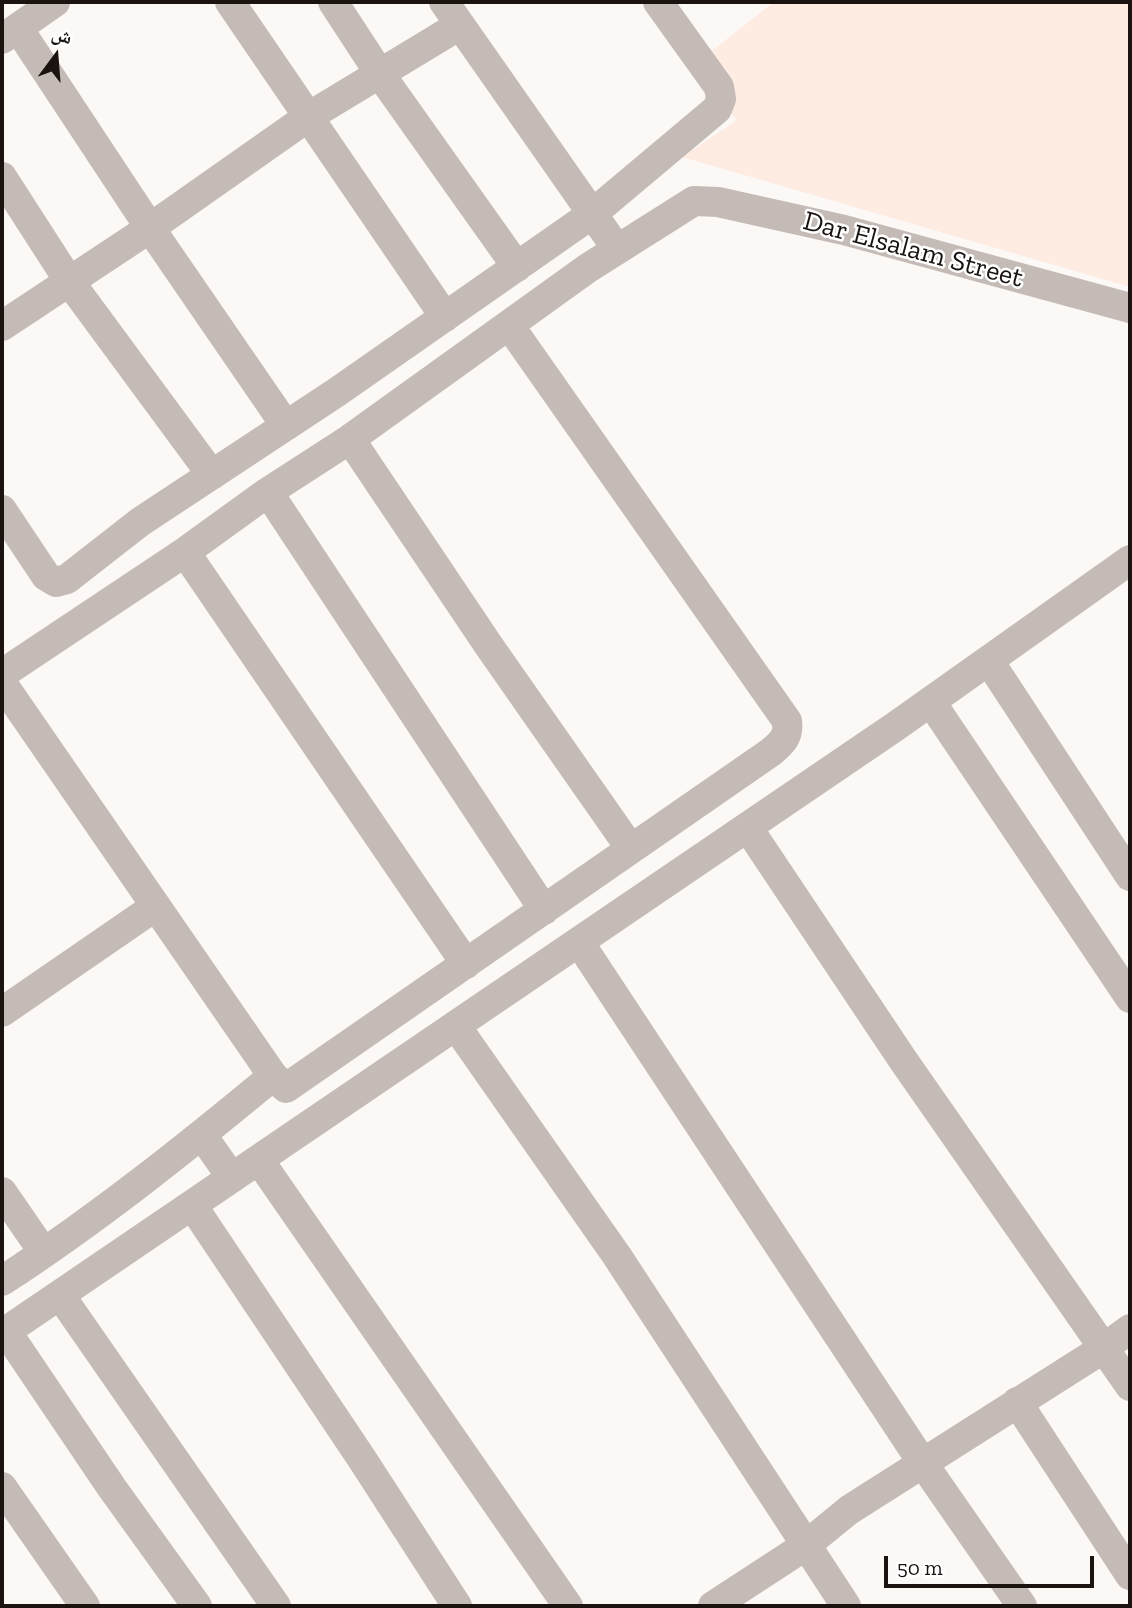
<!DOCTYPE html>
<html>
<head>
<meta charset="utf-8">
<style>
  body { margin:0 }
  #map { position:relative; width:1132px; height:1608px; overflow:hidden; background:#fcf8f6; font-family:"Zilla Slab","Noto Naskh Arabic",serif }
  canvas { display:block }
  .frame { position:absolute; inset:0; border:4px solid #1a1310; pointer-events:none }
  .north { position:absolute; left:21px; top:21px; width:70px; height:70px; -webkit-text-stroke:5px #fff; paint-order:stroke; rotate:16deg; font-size:19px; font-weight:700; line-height:28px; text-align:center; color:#1a1310 }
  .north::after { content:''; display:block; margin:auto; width:24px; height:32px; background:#1a1310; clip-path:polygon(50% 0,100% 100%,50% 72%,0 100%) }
  .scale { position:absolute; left:884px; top:1556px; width:210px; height:32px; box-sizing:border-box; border:4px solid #1a1310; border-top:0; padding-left:9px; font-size:21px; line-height:24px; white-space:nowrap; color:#1a1310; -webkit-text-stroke:5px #fff; paint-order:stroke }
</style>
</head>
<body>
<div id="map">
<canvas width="1132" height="1608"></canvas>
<div class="frame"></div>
<div class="north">ش</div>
<div class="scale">50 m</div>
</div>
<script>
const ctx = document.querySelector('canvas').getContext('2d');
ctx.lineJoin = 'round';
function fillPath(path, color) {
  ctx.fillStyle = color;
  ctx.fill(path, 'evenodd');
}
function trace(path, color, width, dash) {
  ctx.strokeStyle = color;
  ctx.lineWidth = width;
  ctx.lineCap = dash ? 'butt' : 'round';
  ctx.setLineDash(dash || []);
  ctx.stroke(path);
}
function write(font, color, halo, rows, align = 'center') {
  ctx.font = font + ' "Zilla Slab",serif';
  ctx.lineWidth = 5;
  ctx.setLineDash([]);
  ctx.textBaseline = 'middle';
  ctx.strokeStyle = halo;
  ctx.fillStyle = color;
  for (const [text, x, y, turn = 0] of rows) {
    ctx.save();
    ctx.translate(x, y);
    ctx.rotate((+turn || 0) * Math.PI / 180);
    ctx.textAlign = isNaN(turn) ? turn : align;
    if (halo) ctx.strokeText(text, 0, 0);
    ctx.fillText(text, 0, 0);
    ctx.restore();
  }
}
const built = new Path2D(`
  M774 2H1130V287L682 157 737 120 691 67Z`);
const minor = new Path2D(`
  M230 2 445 317
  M333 2 380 74 517 267
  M444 2 617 249
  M18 28 150 228 286 426
  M2 39 55 2
  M2 177 69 281 212 475
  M2 326 150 228 308 117 460 25
  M350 439 489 646 631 849
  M268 492 544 910
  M2 510 46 576 56 582 67 579 140 522 337 392 592 214 717 109 721 99 719 87 658 2
  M185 552 466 964
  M989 661 1130 876
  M2 674 185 552 268 492 350 439 588 268 694 201 718 202 844 230 1130 308
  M2 683 273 1076 286 1088 771 752C783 742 789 736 787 721L509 325
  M931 702 1130 998
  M748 828 903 1060 1130 1386
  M579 942 922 1462 1022 1606
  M2 1012 156 906
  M456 1026 617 1256 846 1606
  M202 1135 232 1178
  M259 1160 568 1606
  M2 1192 44 1253
  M192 1205 362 1459 457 1606
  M2 1281C97 1219 186 1148 273 1076
  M60 1295 276 1606
  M6 1331 112 1488 197 1606
  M2 1334 896 726 1130 560
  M1017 1402 1130 1575
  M2 1487 85 1606
  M713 1606 805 1546 849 1510 1104 1348 1130 1329`);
const streetNames = [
  ["Dar Elsalam Street",913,250,15]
];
fillPath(built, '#feece3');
trace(minor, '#c4bbb6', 30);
write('28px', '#1a1310', '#fff', streetNames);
</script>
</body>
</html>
